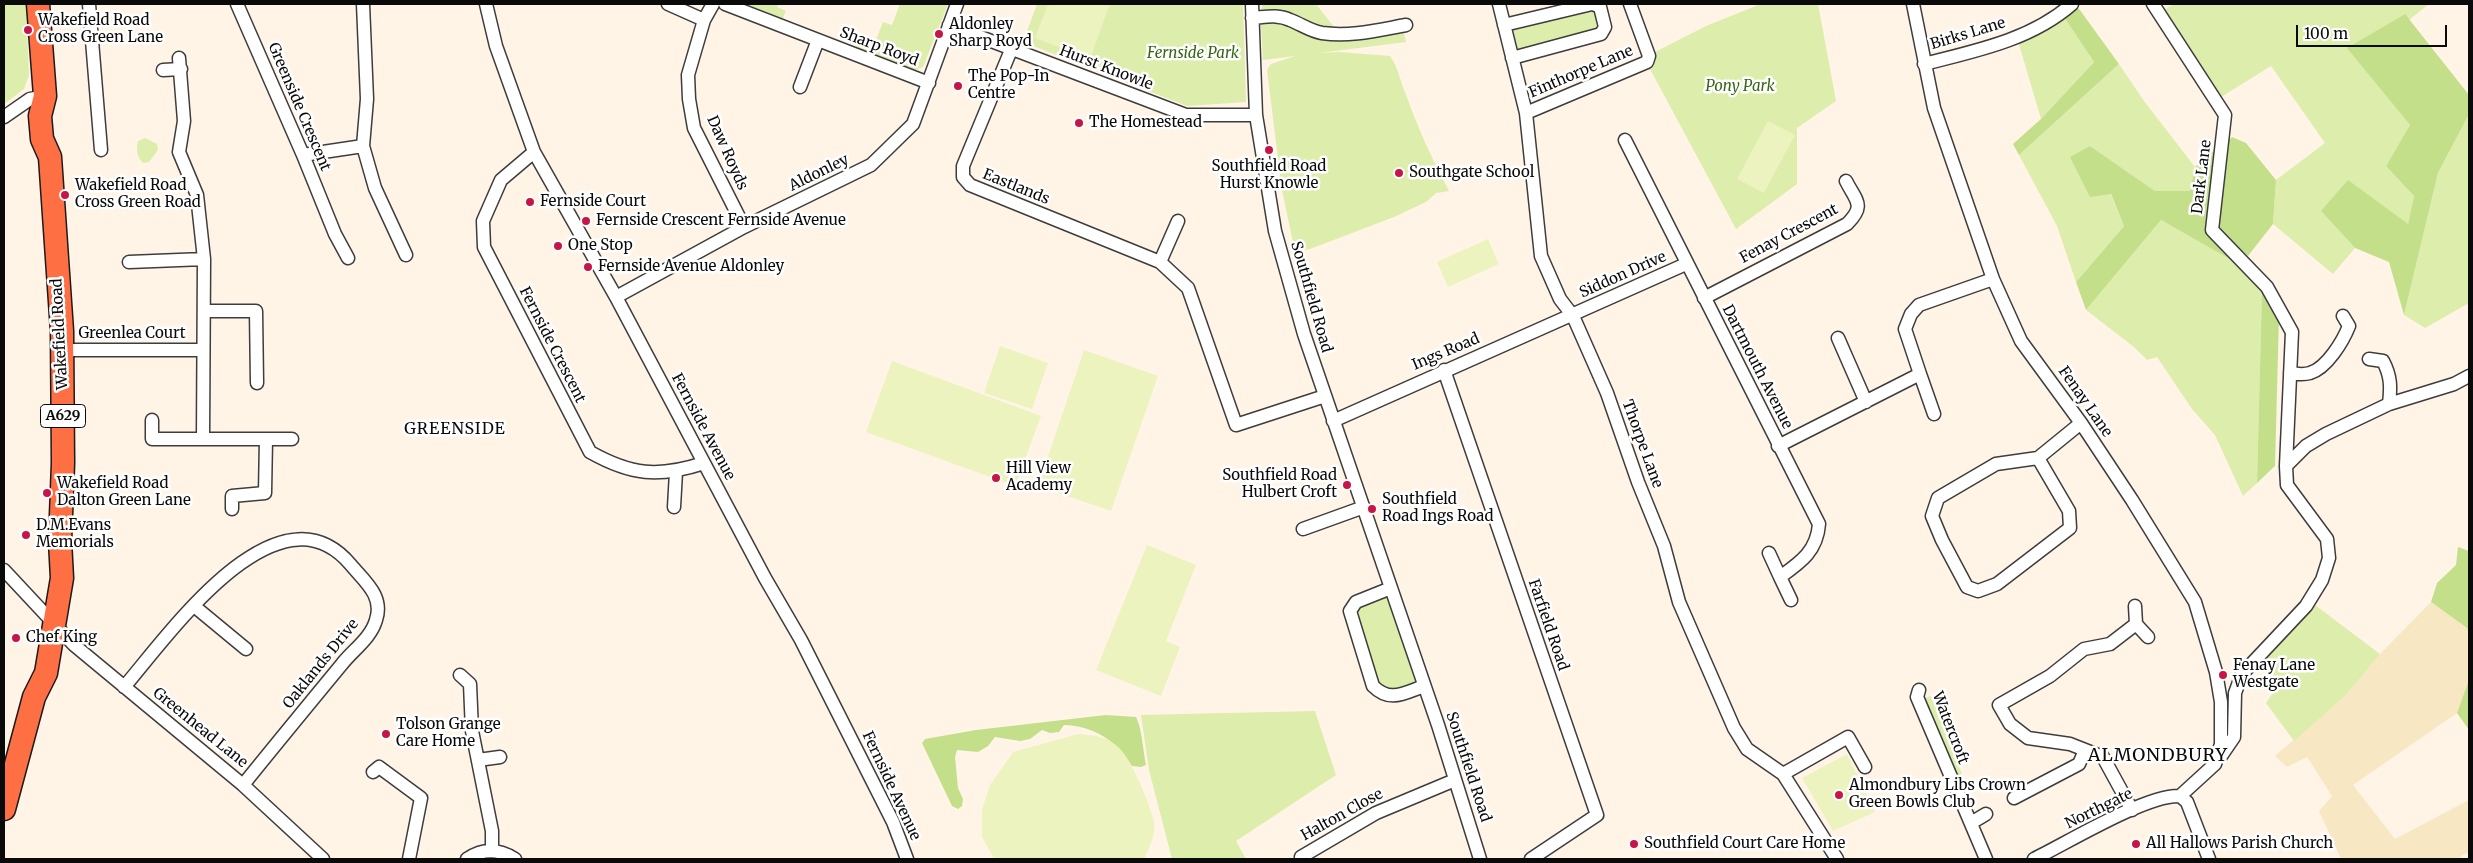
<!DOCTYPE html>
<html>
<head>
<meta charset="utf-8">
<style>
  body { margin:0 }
  #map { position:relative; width:2473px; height:863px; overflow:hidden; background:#fff4e6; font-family:Merriweather,serif }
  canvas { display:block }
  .frame { position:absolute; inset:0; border:5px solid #0a0a0a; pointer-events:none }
  .scale { position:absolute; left:2296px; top:25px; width:151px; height:22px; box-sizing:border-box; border:2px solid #0a0a0a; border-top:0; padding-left:6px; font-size:15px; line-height:18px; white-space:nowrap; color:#0a0a0a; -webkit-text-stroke:4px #fff; paint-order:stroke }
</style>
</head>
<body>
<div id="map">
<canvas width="2473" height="863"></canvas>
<div class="frame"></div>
<div class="scale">100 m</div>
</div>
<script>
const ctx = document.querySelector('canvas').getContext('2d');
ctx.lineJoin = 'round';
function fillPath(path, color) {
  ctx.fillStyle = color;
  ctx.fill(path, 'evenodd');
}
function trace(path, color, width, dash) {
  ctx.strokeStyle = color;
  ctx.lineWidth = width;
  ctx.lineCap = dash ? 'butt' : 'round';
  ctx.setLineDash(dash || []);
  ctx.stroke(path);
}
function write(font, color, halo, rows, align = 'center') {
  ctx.font = font + ' Merriweather,serif';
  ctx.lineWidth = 5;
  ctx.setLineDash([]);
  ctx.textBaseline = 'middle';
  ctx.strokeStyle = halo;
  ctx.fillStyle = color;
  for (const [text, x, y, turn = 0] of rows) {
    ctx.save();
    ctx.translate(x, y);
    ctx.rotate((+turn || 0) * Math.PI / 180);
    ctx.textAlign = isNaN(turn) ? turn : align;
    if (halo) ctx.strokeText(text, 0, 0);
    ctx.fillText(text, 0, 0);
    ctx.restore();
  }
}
const farmland = new Path2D(`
  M2431 602 2467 628 2469 635V680L2457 713 2353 785 2395 839 2469 800V852L2461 856 2462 859H2341L2319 811 2332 796 2307 757 2287 767 2275 756 2347 694 2380 654Z`);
const green = new Path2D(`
  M4 4H26L29 75 24 89 4 104Z
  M746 4H778L777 7 786 11 782 20Z
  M900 4H948L923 67 915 70 855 49 859 39 874 45 883 22 892 25Z
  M1037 4H1243L1246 102 1187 106 1023 42Z
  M1262 4H1316L1337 31 1323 29 1293 16 1262 9Z
  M1593 4 1605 27 1512 58 1504 25Z
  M1761 4H1818L1836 101 1797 128V184L1736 229 1650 69 1655 52 1706 26Z
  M2174 4H2429L2409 20 2404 15 2348 48 2410 125 2386 166 2414 196 2408 224 2321 211 2355 248 2333 274 2273 224 2276 180 2325 143 2271 66 2221 97 2165 9Z
  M2064 17 2094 62 2041 119 2018 41Z
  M1275 20 1357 39 1404 33 1406 42 1319 53 1339 52 1390 56C1399 69 1400 81 1406 95 1418 128 1432 159 1449 191L1436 193 1426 202 1394 217 1310 249 1295 252 1282 190 1267 70 1271 64 1295 56 1263 60 1261 25Z
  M2119 64 2144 101 2195 167 2190 191H2155L2090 146 2124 226 2076 282 2057 226 2019 155Z
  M2469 114V303L2425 328 2404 315 2438 173Z
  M145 138 157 144 158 150 149 162 143 163C137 157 136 150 138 141Z
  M2161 220 2240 265 2262 289 2257 483 2243 496 2215 435 2192 409 2157 357 2147 360 2134 347 2086 310Z
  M1391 588 1424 689 1381 694 1350 611Z
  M2315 605 2380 654 2347 694 2294 741 2266 703 2281 681 2258 665Z
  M1931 696 1962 774 1954 778 1921 699Z
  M1315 711 1336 775 1236 841 1246 859H1172L1149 770 1141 715Z`);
const forest = new Path2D(`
  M2077 6 2119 64 2019 155 2013 144 2041 119 2094 62 2064 17Z
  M2405 14 2469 95V114L2438 173 2404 315 2389 262 2355 248 2321 211 2348 180 2408 224 2414 196 2386 166 2410 125 2347 48Z
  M2232 137 2246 143 2276 180 2273 224 2248 256 2216 227 2226 142Z
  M2090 146 2155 191H2190L2195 167 2218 147 2205 232 2240 265 2161 220 2086 310 2076 282 2124 226 2111 194 2090 197 2070 157Z
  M2262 289 2279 316 2275 466 2257 483Z
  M2458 547 2469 551V635L2467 628 2431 602 2437 583 2456 565Z
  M2469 680V730L2457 713Z
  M1106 715 1136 717C1142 728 1143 751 1146 765L1141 767 1132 766C1117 741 1094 726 1064 725L1059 732 1050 733 1042 730 1030 739 1020 741 995 737 988 746 978 752 957 750 955 757 958 788 963 799 962 806 958 809 952 806 922 743 925 739 976 730Z`);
const pitch = new Path2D(`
  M1048 4H1110L1090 59 1035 38Z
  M1768 121 1795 135 1764 193 1737 179Z
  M1488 239 1499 264 1448 287 1437 262Z
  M1000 346 1048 363 1032 409 984 393Z
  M1084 350 1158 376 1111 511 1038 486Z
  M892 361 1041 416 1015 486 866 432Z
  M1147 545 1196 565 1166 641 1180 647 1161 696 1096 670Z
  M1078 734C1092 735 1106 736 1117 746 1130 756 1151 806 1154 822 1156 834 1149 849 1144 859H994L982 837V809L990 785 1013 752Z
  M1847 754 1875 812 1833 831 1802 778Z`);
const street = new Path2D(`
  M89 4 101 150
  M237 4 303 155 335 234 348 258
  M363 4 367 99 363 146 375 188 406 255
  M486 4 496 46 534 152 616 297 765 578 801 640 893 822 907 859
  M668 4 704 20
  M713 4 704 20 688 75 689 99 694 128 744 227
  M725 4 929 83
  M1252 4 1256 115 1275 231 1304 334 1438 725 1480 859
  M1499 4 1526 113 1541 256 1560 299 1573 316 1607 393 1638 482 1664 546 1679 602 1734 728 1747 749 1783 774 1837 859
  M1913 4 1934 108 1993 279 2021 341 2081 423 2132 500 2195 602 2216 672 2221 702V744L2215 764 2180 796
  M2153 4 2225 115 2212 230 2267 287 2292 332 2286 466
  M1252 18C1266 17 1278 14 1290 20 1301 24 1310 31 1322 33 1351 37 1378 30 1406 25
  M949 25 1186 115H1256
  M1504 25 1592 4
  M1011 50 963 166V177L970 185 1160 262 1188 288 1236 425 1325 396
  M179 58 184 121 179 152 197 195 204 259 203 439
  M1512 58 1601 34 1605 27 1600 7 1593 4
  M1924 64C1975 51 2031 40 2072 4
  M163 70 181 69
  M800 87 818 40
  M1526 113 1647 62 1649 56 1630 4
  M4 117 30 99 45 96
  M1625 140 1819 524C1817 551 1801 562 1780 577L1791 600
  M534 152 501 180 483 221 484 247 590 452C631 475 658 478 704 463
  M303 155 363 146
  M129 262 204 259
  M1160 262 1178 221
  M616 297 744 227 871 165 913 124 957 4
  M1704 298 1847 224C1866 205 1856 201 1846 181
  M204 311H256L257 383
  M1838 338 1866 402
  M62 350H203
  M2369 359 2383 361C2391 376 2391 387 2389 404
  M1444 370 1597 815 1531 859
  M2290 373C2296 374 2304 375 2310 373 2327 368 2343 341 2349 326L2343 316
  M1920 374 1934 414
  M152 420V439H292
  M1333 421 1686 264
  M1778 446 1920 374 1905 329 1911 314 1919 305 1993 279
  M2038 458 2069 511 2070 528 1997 584 1978 591 1967 587 1942 540 1932 516 1938 498 1996 464 2038 458 2081 423
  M674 507 676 472
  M232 509V496L265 493 266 439
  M1303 529 1364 507
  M1769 553 1780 577
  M4 570 74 645 243 785 323 859
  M1391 588 1356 602 1350 611 1373 686C1390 703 1404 693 1424 686
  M194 606 246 649
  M2135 606 2136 624 2148 637
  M460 675 470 684 472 731 492 831V850
  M124 687C168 636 278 478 351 565 365 582 384 596 376 620 371 638 353 650 342 664 309 704 276 744 243 785
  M1919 690 1917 697 1986 859
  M2221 756 2234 737 2235 693 2242 674 2306 606 2322 580 2329 558 2327 539 2287 485 2286 466 2306 446 2326 434 2389 404 2454 384 2469 376
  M478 760 500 757
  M373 772 379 767 421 798 409 859
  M1783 774 1848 737 1865 767
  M2180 796 2187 802 2209 859
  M2014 798 2079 764 2085 750
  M2132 810 2103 757 2070 744 2028 738 2010 724 1999 705 2050 676 2084 649 2110 644 2136 624
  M1971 823 1986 814
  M1301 857 1376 813 1455 780
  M467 859C483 848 499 849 515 859
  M2034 859C2067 843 2147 794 2180 796`);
const highway = new Path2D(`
  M4 809 34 697 46 673 62 578 60 541 63 463 62 331 50 157 42 139 40 116 45 96 38 4`);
const markers = [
  [28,30,5,"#c61546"],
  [939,34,5,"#c61546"],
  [958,86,5,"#c61546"],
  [1079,123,5,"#c61546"],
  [1269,150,5,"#c61546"],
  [1399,173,5,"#c61546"],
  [65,195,5,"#c61546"],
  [530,202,5,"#c61546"],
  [586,221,5,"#c61546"],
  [558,246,5,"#c61546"],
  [588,267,5,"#c61546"],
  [996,478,5,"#c61546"],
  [1347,485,5,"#c61546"],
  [47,493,5,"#c61546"],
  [1372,509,5,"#c61546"],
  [26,535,5,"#c61546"],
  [16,638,5,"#c61546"],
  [2223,675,5,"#c61546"],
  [386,734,5,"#c61546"],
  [1839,795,5,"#c61546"],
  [1634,844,5,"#c61546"],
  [2136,844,5,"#c61546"]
];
const shields = [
  [63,416,45]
];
const shieldNames = [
  ["A629",63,416]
];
const poiNames = [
  ["Wakefield Road",38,21],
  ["Cross Green Lane",38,38],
  ["Aldonley",949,25],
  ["Sharp Royd",949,42],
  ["The Pop-In",968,77],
  ["Centre",968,94],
  ["The Homestead",1089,123],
  ["Southfield Road",1269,167,"center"],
  ["Hurst Knowle",1269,184,"center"],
  ["Southgate School",1409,173],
  ["Wakefield Road",75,186],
  ["Cross Green Road",75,203],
  ["Fernside Court",540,202],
  ["Fernside Crescent Fernside Avenue",596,221],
  ["One Stop",568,246],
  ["Fernside Avenue Aldonley",598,267],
  ["Hill View",1006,469],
  ["Academy",1006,486],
  ["Southfield Road",1337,476,"right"],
  ["Hulbert Croft",1337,493,"right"],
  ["Wakefield Road",57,484],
  ["Dalton Green Lane",57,501],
  ["Southfield",1382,500],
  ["Road Ings Road",1382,517],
  ["D.M.Evans",36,526],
  ["Memorials",36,543],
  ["Chef King",26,638],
  ["Fenay Lane",2233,666],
  ["Westgate",2233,683],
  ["Tolson Grange",396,725],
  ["Care Home",396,742],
  ["Almondbury Libs Crown",1849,786],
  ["Green Bowls Club",1849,803],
  ["Southfield Court Care Home",1644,844],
  ["All Hallows Parish Church",2146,844]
];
const streetNames = [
  ["Birks Lane",1968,34,-17],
  ["Sharp Royd",879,47,21],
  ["Hurst Knowle",1106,68,21],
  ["Finthorpe Lane",1581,72,-23],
  ["Greenside Crescent",299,107,67],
  ["Daw Royds",727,153,66],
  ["Aldonley",819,173,-26],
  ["Dark Lane",2202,177,-83],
  ["Eastlands",1016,187,22],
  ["Fenay Crescent",1789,234,-28],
  ["Siddon Drive",1623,275,-24],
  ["Southfield Road",1311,297,74],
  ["Wakefield Road",60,334,-93],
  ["Greenlea Court",132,334],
  ["Fernside Crescent",552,345,63],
  ["Ings Road",1446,352,-23],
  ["Dartmouth Avenue",1757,367,63],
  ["Fenay Lane",2085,402,55],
  ["Fernside Avenue",703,427,62],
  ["Thorpe Lane",1642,444,70],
  ["Farfield Road",1548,625,71],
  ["Oaklands Drive",321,664,-51],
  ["Greenhead Lane",200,728,39],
  ["Watercroft",1950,728,69],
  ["Southfield Road",1468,767,72],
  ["Fernside Avenue",891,786,65],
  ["Northgate",2099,809,-26],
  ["Halton Close",1342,815,-29]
];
const parkNames = [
  ["Fernside Park",1193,54],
  ["Pony Park",1740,87]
];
const neighbourhoodNames = [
  ["GREENSIDE",455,429]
];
const quarterNames = [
  ["ALMONDBURY",2158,756]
];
fillPath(farmland, '#f8e7c3');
fillPath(green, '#ddedac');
fillPath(forest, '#c4df8a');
fillPath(pitch, '#edf3bf');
trace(street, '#3d3d3d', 15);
trace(highway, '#1b1b1b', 25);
trace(street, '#fff', 12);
trace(highway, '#ff6f44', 22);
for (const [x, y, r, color] of markers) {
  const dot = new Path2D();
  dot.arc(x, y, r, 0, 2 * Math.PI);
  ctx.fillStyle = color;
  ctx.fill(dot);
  trace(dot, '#fff', 2);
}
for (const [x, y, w] of shields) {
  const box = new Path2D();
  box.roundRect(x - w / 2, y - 11.5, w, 23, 4);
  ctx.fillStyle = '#fff';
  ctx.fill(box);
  trace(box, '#0a0a0a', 1);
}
write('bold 14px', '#0a0a0a', null, shieldNames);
write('15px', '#0a0a0a', '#fff', poiNames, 'left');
write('15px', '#0a0a0a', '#fff', streetNames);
write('italic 15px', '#386615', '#fff', parkNames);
ctx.letterSpacing = '1px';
write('16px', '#0a0a0a', '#fff', neighbourhoodNames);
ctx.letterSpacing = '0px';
ctx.letterSpacing = '1px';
write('18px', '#0a0a0a', '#fff', quarterNames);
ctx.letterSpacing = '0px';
</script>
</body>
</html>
